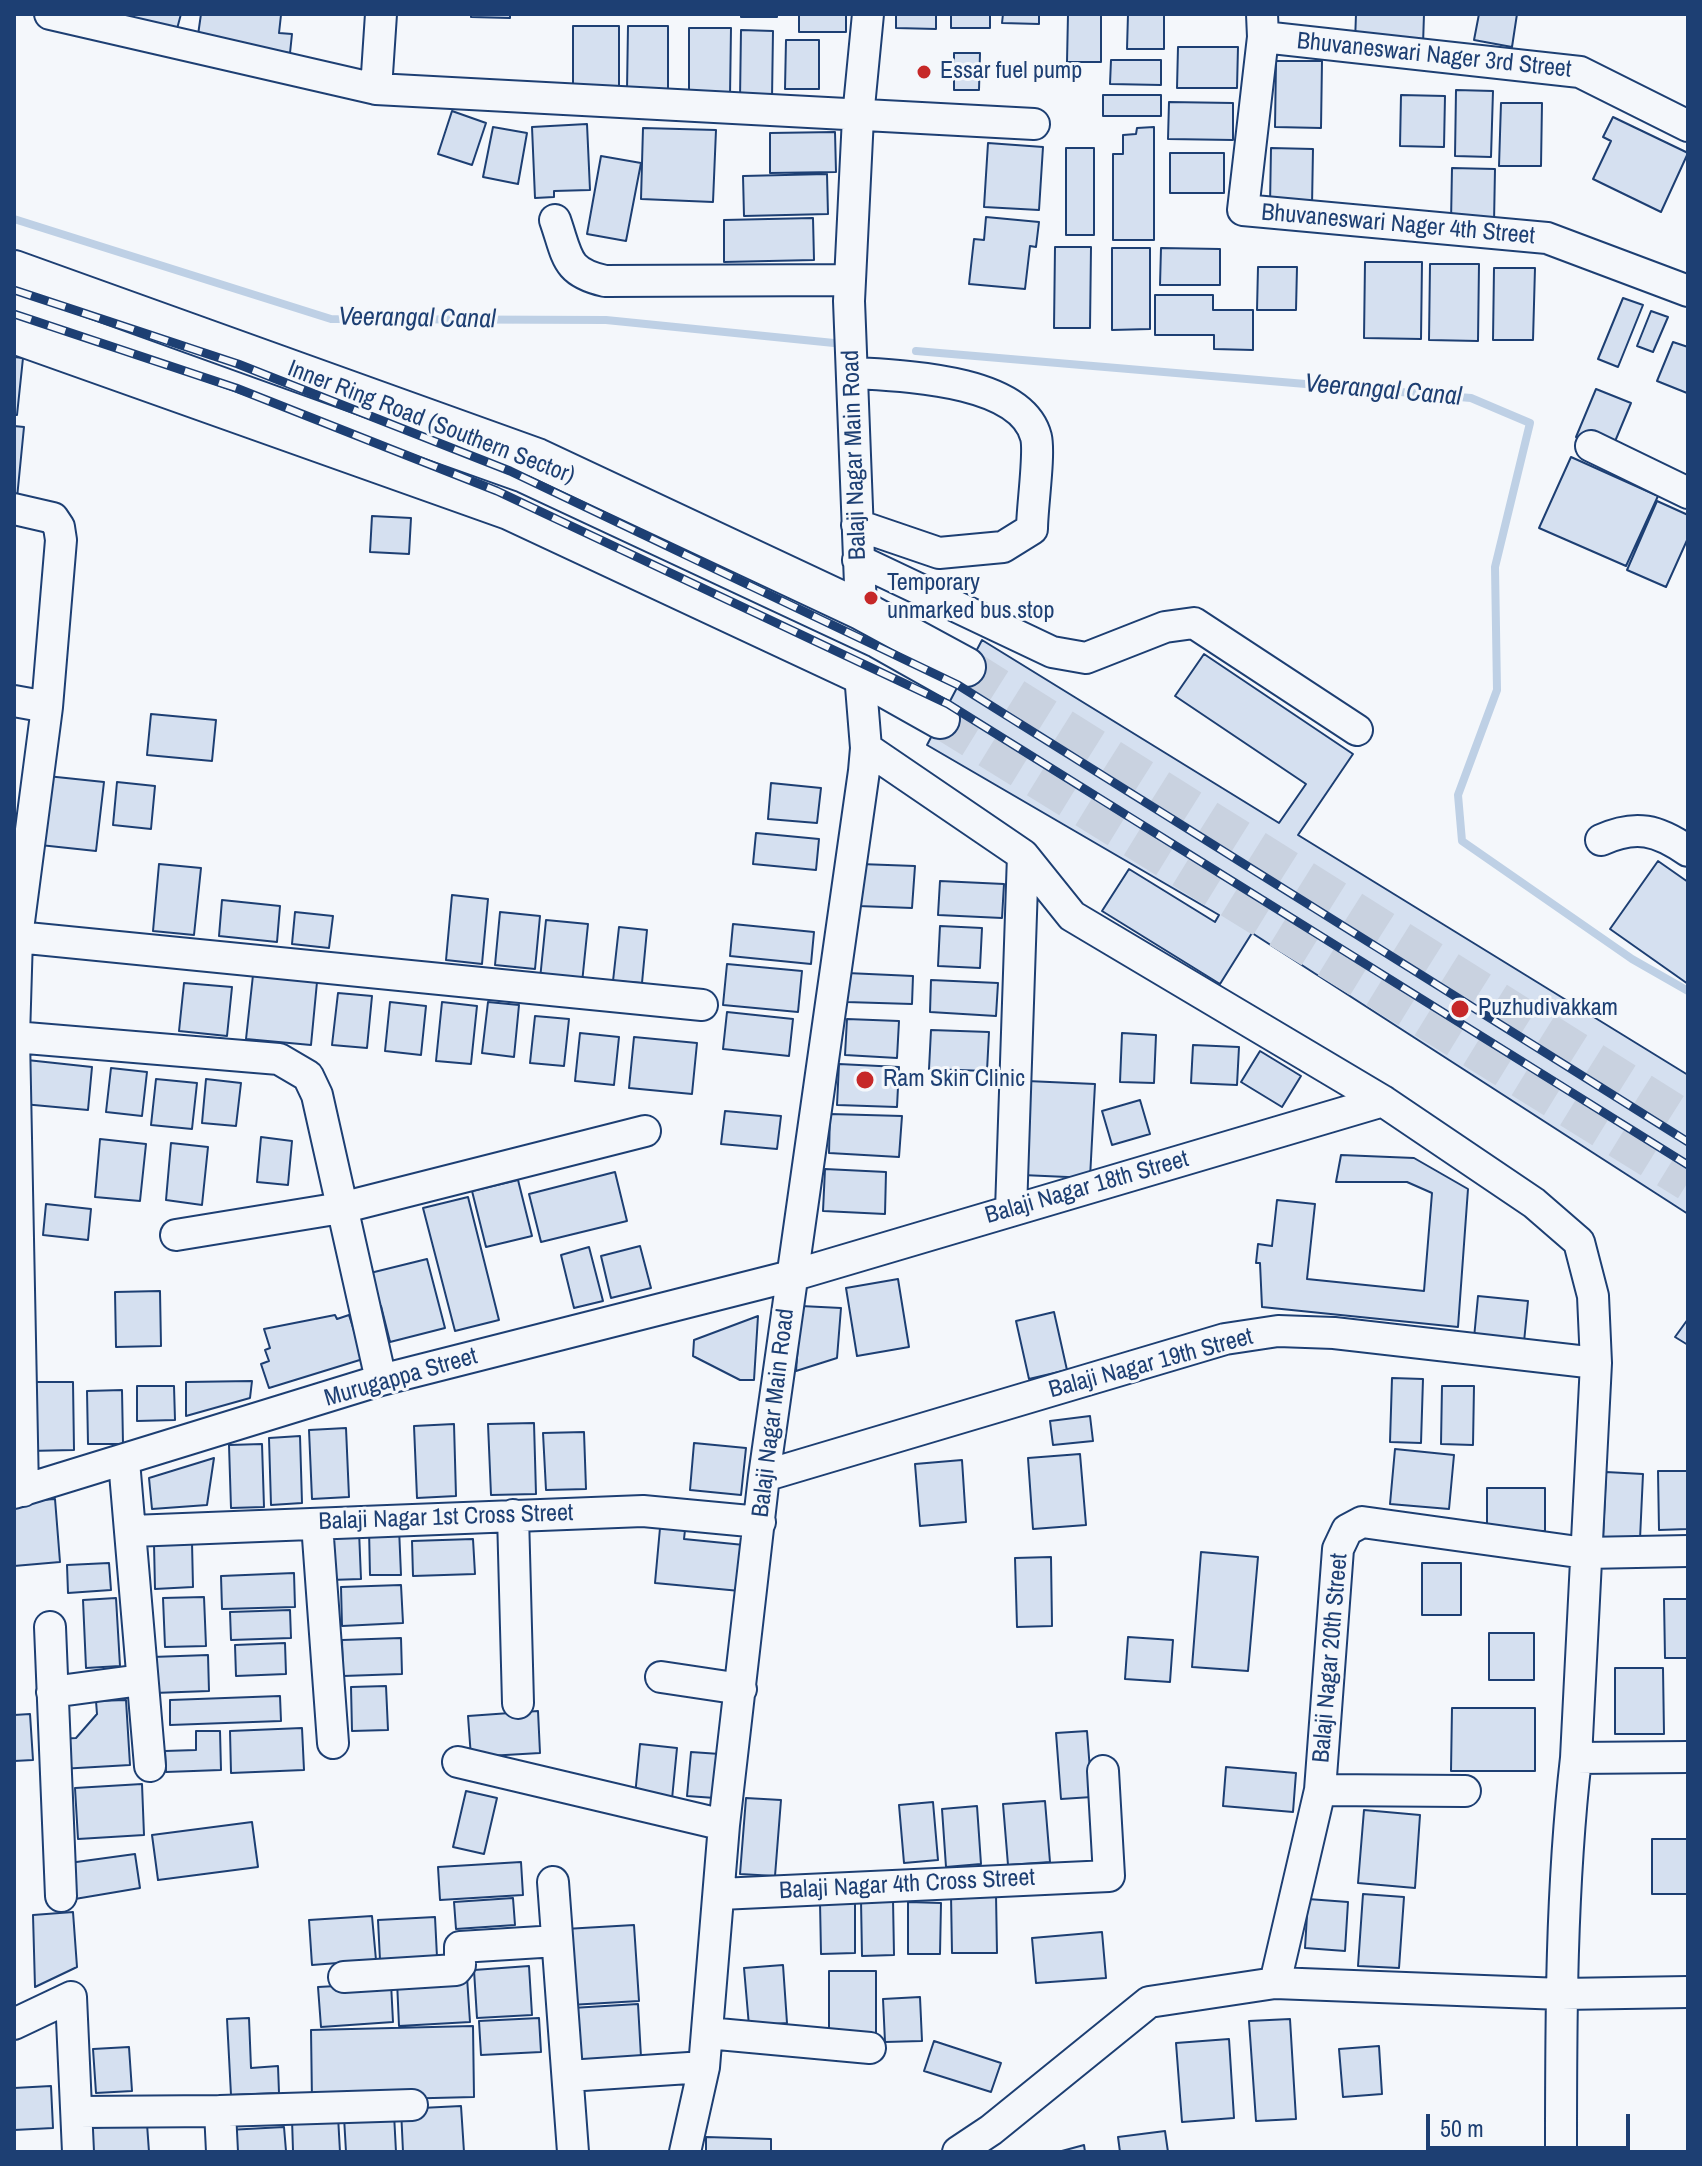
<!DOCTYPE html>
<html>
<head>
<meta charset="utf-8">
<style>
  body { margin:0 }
  #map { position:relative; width:1702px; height:2166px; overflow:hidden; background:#f4f7fb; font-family:"Archivo Narrow",sans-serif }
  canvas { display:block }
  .frame { position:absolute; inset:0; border:16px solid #1d3f73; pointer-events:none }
  .scale { position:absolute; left:1426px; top:2114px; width:204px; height:36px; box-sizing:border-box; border:4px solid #1d3f73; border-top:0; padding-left:10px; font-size:24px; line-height:28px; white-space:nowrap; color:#1d3f73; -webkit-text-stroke:6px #f4f7fb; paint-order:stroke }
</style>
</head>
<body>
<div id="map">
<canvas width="1702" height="2166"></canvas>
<div class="frame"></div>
<div class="scale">50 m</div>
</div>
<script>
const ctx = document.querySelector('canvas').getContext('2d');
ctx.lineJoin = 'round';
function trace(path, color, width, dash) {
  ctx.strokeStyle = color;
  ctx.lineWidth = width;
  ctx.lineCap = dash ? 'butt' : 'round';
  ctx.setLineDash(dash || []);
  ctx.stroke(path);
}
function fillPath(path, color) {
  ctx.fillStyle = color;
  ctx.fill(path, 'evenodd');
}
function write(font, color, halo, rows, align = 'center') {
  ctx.font = font + ' "Archivo Narrow",sans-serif';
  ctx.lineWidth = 6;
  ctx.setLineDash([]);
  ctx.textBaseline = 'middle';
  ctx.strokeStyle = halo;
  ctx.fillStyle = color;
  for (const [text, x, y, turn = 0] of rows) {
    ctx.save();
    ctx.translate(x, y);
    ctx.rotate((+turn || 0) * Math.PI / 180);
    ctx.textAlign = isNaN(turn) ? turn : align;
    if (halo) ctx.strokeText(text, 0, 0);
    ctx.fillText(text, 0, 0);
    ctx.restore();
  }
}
const stream = new Path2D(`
  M14 219 331 319 606 320 834 343
  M916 351 1471 398 1530 423 1495 567 1497 690 1458 795 1462 841 1632 959 1688 991`);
const building = new Path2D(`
  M123 14H181L174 40 120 27Z
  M201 14 281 15 279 33 292 34 290 53 197 42Z
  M471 14H510V18L471 17Z
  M741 14H777V17H741Z
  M799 14H846V32H799Z
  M896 14H936V29L896 28Z
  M951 14H990V28H951Z
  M1003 14H1039V24L1002 23Z
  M1068 14H1101V62H1067Z
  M1128 14H1164V49H1127Z
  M1356 14H1424L1423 45 1355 42Z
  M1479 14H1517L1512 47 1474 40Z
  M573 26H619V95H573Z
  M628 26H668V91L627 90Z
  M689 28H731L730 96 689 95Z
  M741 30 773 31 772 99H740Z
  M786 40H819V89H785Z
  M1178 47H1238L1237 88H1177Z
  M954 53H980L979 90H954Z
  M1111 60H1161V85L1110 84Z
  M1276 61H1322L1321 128 1275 127Z
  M1456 90 1493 91 1491 157 1455 156Z
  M1103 95H1161V116H1103Z
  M1401 95 1445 96 1444 147 1400 146Z
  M1169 102 1233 103V140L1168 139Z
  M1501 103H1542L1541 166H1499Z
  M452 111 486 123 472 165 438 154Z
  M1613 117 1688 153 1661 212 1593 179 1611 141 1603 137Z
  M587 124 590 190 554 191V197L535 198 532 127Z
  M493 127 527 133 518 184 483 177Z
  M1154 127V240H1113V154H1123V135L1136 134 1137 128Z
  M643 128 716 130 713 202 641 199Z
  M835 132 836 172 770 173V133Z
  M988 143 1043 147 1039 210 984 207Z
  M1066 148H1094V235H1066Z
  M1271 148 1313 149 1312 206 1270 205Z
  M1170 153H1224V193H1170Z
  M601 156 641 163 626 241 587 234Z
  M1452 168 1495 169 1494 223 1451 222Z
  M827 174 828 214 744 216 743 176Z
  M986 217 1039 222 1036 247 1030 246 1025 289 969 284 974 239 984 240Z
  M813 218 814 260 724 262V220Z
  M1055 247H1091L1090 328H1054Z
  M1112 248H1150V329L1112 330Z
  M1161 248 1220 249V285H1160Z
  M1365 262H1422L1421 339 1364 338Z
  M1430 264H1479L1478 341 1429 340Z
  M1258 267H1297L1296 310H1257Z
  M1494 268H1535L1533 340H1493Z
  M1155 295H1213V310H1253V350L1214 349V335H1155Z
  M1623 298 1643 305 1618 367 1598 359Z
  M1651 311 1668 317 1653 352 1637 346Z
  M1673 342 1688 347 1687 393 1657 381Z
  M14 357 23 358 17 415H14Z
  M1596 389 1631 403 1611 451 1576 437Z
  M14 426 24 427 17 498H14Z
  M1571 457 1658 496 1626 566 1539 528Z
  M1657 501 1688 515V538L1666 587 1627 570Z
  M372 516 411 518 409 554 370 552Z
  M982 640 1279 823 1306 784 1175 696 1204 654 1353 754 1298 835 1688 1075V1214L1252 933 1220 984 1102 911 1129 869 1215 922 1219 915 927 745Z
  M151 714 216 720 212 761 147 755Z
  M47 776 104 782 96 851 40 845Z
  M117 782 155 786 151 829 113 825Z
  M771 783 821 788 817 823 768 819Z
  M756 833 819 839 816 870 753 864Z
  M1658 861 1688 882V984L1610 929Z
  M159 864 201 868 194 935 153 931Z
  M860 864 915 866 912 908 858 906Z
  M940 881 1004 884 1002 918 938 915Z
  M452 895 488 899 482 964 446 960Z
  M222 900 280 906 277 942 219 936Z
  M295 912 333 916 329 948 292 944Z
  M500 912 540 916 535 969 495 965Z
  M546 920 588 924 582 983 540 979Z
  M733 924 814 932 811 964 730 956Z
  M940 926 982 928 980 968 938 966Z
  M619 927 647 930 642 983 613 981Z
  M727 964 802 971 798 1012 723 1005Z
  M847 973 913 976 912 1004 846 1002Z
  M253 975 317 982 311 1045 246 1039Z
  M931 980 998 983 996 1016 930 1012Z
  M184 983 232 987 227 1036 179 1031Z
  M338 993 372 996 367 1048 332 1045Z
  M390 1002 426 1006 421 1055 385 1051Z
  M442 1002 477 1006 471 1064 436 1061Z
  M488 1002 519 1005 514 1057 482 1053Z
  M727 1012 793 1019 789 1056 723 1049Z
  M535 1016 569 1019 564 1066 530 1063Z
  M847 1019 899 1021 897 1058 845 1055Z
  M931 1030 989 1032 987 1071 929 1069Z
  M580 1033 619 1037 614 1085 575 1081Z
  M1122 1033 1156 1035 1154 1083 1120 1082Z
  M634 1037 697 1043 692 1094 629 1088Z
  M1193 1045 1239 1047 1237 1085 1191 1083Z
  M1260 1051 1301 1076 1282 1107 1241 1082Z
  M27 1060 92 1067 88 1110 23 1104Z
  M839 1064 899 1067 897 1107 837 1105Z
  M111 1068 147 1072 142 1116 106 1112Z
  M156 1079 197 1083 192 1129 151 1125Z
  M206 1079 241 1083 236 1126 202 1123Z
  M1027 1081 1095 1084 1090 1178 1022 1175Z
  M1140 1100 1150 1134 1112 1145 1102 1111Z
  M725 1111 781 1116 777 1149 721 1144Z
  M830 1114 902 1116 899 1157 829 1153Z
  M261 1137 292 1141 288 1185 257 1182Z
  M100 1139 146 1144 140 1201 95 1197Z
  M171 1143 208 1147 202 1205 166 1200Z
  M1341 1155 1414 1158 1468 1189 1458 1327 1262 1307 1260 1263H1256L1258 1244 1272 1246 1277 1200 1315 1204 1307 1279 1424 1291 1432 1193 1407 1182H1336Z
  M825 1169 886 1172 885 1214 823 1211Z
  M615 1172 627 1221 541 1242 529 1194Z
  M518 1180 532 1236 486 1247 472 1191Z
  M468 1197 499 1320 455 1331 423 1208Z
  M46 1204 91 1209 88 1240 43 1235Z
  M640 1246 651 1288 611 1298 601 1256Z
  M589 1247 603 1301 574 1308 561 1255Z
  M427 1259 445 1328 390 1342 381 1306 367 1310 358 1276Z
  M898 1279 909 1347 857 1356 846 1288Z
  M160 1291 161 1346 116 1347 115 1292Z
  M1478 1296 1528 1301 1524 1342 1474 1338Z
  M801 1306 841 1308 837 1358 796 1371Z
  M1054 1312 1067 1370 1029 1379 1016 1321Z
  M335 1315 337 1319 349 1315 363 1359 269 1388 261 1364 269 1361 265 1350 270 1348 264 1329Z
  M758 1316 754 1380H740L693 1356 694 1340Z
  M1688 1319V1345L1675 1337Z
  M1392 1378 1423 1379 1421 1443 1390 1442Z
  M252 1381 250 1398 186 1416V1382Z
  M27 1382H73L74 1450 28 1451Z
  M137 1386H174L175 1420 137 1421Z
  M1442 1386H1474L1473 1445 1441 1444Z
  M122 1390 123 1444H88L87 1391Z
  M1090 1416 1093 1441 1053 1445 1050 1421Z
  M534 1423 536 1494 491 1495 488 1424Z
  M454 1424 456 1496 417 1498 414 1426Z
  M346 1428 349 1497 312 1499 309 1430Z
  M584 1432 586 1489 546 1490 543 1433Z
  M300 1436 302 1503 271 1505 269 1438Z
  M694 1443 746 1448 741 1495 690 1490Z
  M262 1444 264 1507 231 1508 229 1445Z
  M1395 1449 1454 1455 1449 1509 1390 1504Z
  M1080 1454 1086 1525 1033 1529 1028 1458Z
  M214 1458 207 1505 152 1509 149 1478Z
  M962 1460 966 1522 920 1526 915 1464Z
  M1658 1471H1688V1529L1659 1530Z
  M1606 1472 1643 1474 1640 1539 1603 1537Z
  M1487 1488H1545V1531H1487Z
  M55 1499 60 1562 14 1566V1502Z
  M399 1528 401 1575H370L369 1529Z
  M660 1528 685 1530 684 1539 744 1545 740 1591 655 1583Z
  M359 1531 361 1579 330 1580 328 1533Z
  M473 1539 475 1574 413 1576 412 1541Z
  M192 1542 193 1587 155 1589 154 1544Z
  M1201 1552 1258 1557 1248 1671 1192 1667Z
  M1051 1557 1052 1626 1017 1627 1015 1558Z
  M109 1563 111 1590 68 1593 67 1565Z
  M1422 1563H1461V1615H1422Z
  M294 1573 295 1607 222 1609 221 1576Z
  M401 1585 403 1623 342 1626 341 1587Z
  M204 1597 206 1646 165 1647 163 1598Z
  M116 1598 120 1666 86 1668 83 1600Z
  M1664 1599H1688V1658H1665Z
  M290 1610 291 1638 231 1640 230 1612Z
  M1489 1633H1534V1680H1489Z
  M1128 1637 1173 1640 1170 1682 1125 1679Z
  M401 1638 402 1674 343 1676 342 1640Z
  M285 1643 286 1674 236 1676 235 1645Z
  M208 1655 209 1691 154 1693 152 1657Z
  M1615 1668H1663L1664 1734H1615Z
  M386 1686 388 1730 352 1731 351 1687Z
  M280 1696 281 1721 170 1725V1700Z
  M126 1700 130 1765 60 1769 58 1739 76 1738 97 1714 96 1701Z
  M1452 1708H1535V1771H1451Z
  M538 1711 540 1753 471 1757 468 1716Z
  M30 1714 33 1760 14 1761V1715Z
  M302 1728 304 1770 231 1773 230 1731Z
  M196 1731H220L221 1770 166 1772 165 1751 196 1750Z
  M1087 1731 1092 1797 1061 1799 1056 1733Z
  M640 1744 677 1748 672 1799 635 1796Z
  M691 1752 720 1754 715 1798 687 1796Z
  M1226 1767 1296 1773 1293 1812 1223 1806Z
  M142 1784 144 1835 78 1839 75 1788Z
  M466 1791 497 1798 484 1854 453 1847Z
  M746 1798 781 1800 775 1876 740 1874Z
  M1045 1801 1050 1862 1008 1865 1003 1804Z
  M933 1802 938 1860 904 1863 899 1805Z
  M977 1806 981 1864 946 1867 942 1809Z
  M1364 1810 1420 1815 1415 1888 1358 1883Z
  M252 1822 258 1867 158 1880 152 1835Z
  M1652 1839H1688V1894H1652Z
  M135 1854 140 1888 69 1900V1863Z
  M521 1862 523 1895 440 1900 438 1867Z
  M996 1894 997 1953H952L951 1895Z
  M1363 1894 1404 1897 1399 1968 1358 1966Z
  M513 1898 515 1925 456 1929 454 1902Z
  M893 1899 894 1955 862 1956 861 1900Z
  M1308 1899 1348 1902 1345 1951 1305 1948Z
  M855 1901V1953L821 1954 820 1902Z
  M908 1902 941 1903 940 1954H908Z
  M73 1912 77 1967 35 1987 33 1915Z
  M372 1916 376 1960 312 1965 309 1920Z
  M435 1917 437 1957 380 1960 378 1920Z
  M634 1925 639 2001 570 2005 565 1929Z
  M1102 1932 1106 1978 1036 1983 1032 1938Z
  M783 1965 787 2023 749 2026 744 1968Z
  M529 1966 532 2015 477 2018 474 1970Z
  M829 1971H876V2038H829Z
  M467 1977 470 2022 399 2026 397 1981Z
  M391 1983 393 2022 321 2027 318 1987Z
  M920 1997 922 2041 885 2042 883 1999Z
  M638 2004 641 2057 574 2061 572 2008Z
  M249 2018 251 2068 278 2066 279 2093 231 2095 227 2019Z
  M539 2018 541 2052 481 2055 479 2021Z
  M1290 2019 1296 2119 1256 2121 1249 2021Z
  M473 2026 474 2097 312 2101 311 2030Z
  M1229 2039 1234 2118 1182 2122 1176 2043Z
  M934 2041 1001 2063 991 2092 924 2071Z
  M1379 2046 1382 2094 1343 2097 1339 2049Z
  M129 2047 132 2091 96 2093 93 2049Z
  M51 2086 53 2128 14 2130V2088Z
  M461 2106 464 2152H403L401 2109Z
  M394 2114 396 2152H346L344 2117Z
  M338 2116 340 2152H284L293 2151 292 2119Z
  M147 2124 149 2152H91L90 2128Z
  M284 2127 286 2151 229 2152 228 2130Z
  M1165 2131 1168 2152H1120L1118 2137Z
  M706 2137 771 2139V2152H706Z
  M1084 2145 1085 2152H1058Z`);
const majorTunnel = new Path2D(`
  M966 667 1688 1121
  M940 719 1688 1182`);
const minor = new Path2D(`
  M50 14 376 89 1034 124
  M1262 14 1263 37 1243 210 1547 238 1688 291
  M1263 37 1580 72 1688 126
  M376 89 381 14
  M555 220C568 257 565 272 605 281L850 280
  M854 373C902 376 1021 379 1036 437 1040 454 1032 508 1032 529L1003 547 939 553 857 525
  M1591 446 1688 493
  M14 509 53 518 59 527 61 540 47 707 17 937 14 1037 23 1491
  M858 560 1052 652 1086 658 1165 627 1194 623 1357 730
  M861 610 849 301 858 117 868 14
  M14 701 47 707
  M866 748 1023 855 1072 916 1383 1101 1534 1203 1579 1242 1593 1296 1596 1363 1576 1758C1561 1889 1561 2020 1561 2152
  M1601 840C1636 824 1658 830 1688 851
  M17 937 702 1005
  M14 1037 279 1059 308 1076 317 1095 381 1380
  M1011 1210 1023 855
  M176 1235 341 1208 645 1131
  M124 1461 150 1766
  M764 1476 1225 1339 1278 1331 1334 1333 1596 1363
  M14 1493 381 1380 791 1276 1383 1101
  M513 1515 518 1703
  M317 1524 333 1743
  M132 1531 643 1511 760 1522
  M50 1627 61 1896
  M661 1677 741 1689
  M52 1692 141 1680
  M1576 1758 1688 1757
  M458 1762 724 1825
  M1320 1790 1465 1791
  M553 1882 573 2152
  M720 1894 1109 1876 1103 1771
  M344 1977 456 1970 460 1965V1947L557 1941
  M1275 1983 1320 1790 1338 1549 1347 1530 1362 1522 1585 1553 1688 1551
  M14 2024 71 1997 78 2152
  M707 2033 870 2048
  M568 2076 704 2067
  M220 2111 412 2105
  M78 2112 220 2111 222 2152
  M685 2152 704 2067 724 1825 764 1476 864 771 866 748 860 674
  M958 2152 991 2130 1149 2002 1275 1983 1562 1994 1688 1992`);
const major = new Path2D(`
  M14 270 537 458 861 610 966 667
  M14 334 509 510 860 674 940 719`);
const rail = new Path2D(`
  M14 290 238 364 510 471 958 685 1688 1142
  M14 314 236 388 497 491 948 704 1688 1165`);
const markers = [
  [924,72,8,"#c62828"],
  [871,598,8,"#c62828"],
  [1460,1009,10,"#c62828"],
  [865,1080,10,"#c62828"]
];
const streetNames = [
  ["Bhuvaneswari Nager 3rd Street",1434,56,6],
  ["Bhuvaneswari Nager 4th Street",1398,225,5],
  ["Inner Ring Road (Southern Sector)",431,423,21],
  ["Balaji Nagar Main Road",855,455,-92],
  ["Balaji Nagar 18th Street",1087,1188,-16],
  ["Balaji Nagar 19th Street",1151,1364,-15],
  ["Murugappa Street",401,1378,-16],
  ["Balaji Nagar Main Road",774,1413,-83],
  ["Balaji Nagar 1st Cross Street",446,1518,-2],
  ["Balaji Nagar 20th Street",1331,1658,-85],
  ["Balaji Nagar 4th Cross Street",907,1885,-3]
];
const poiNames = [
  ["Essar fuel pump",940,72],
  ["Temporary",887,584],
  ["unmarked bus stop",887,612],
  ["Puzhudivakkam",1478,1009],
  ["Ram Skin Clinic",883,1080]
];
const waterNames = [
  ["Veerangal Canal",417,319,1],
  ["Veerangal Canal",1383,391,5]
];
trace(stream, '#bed0e5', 8);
fillPath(building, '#d5e0f0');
trace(building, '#1d3f73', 2);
trace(majorTunnel, '#c9d2e0', 38, [38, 19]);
trace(minor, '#1d3f73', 34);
trace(major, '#1d3f73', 42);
trace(minor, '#f4f7fb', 30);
trace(major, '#f4f7fb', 38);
trace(rail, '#1d3f73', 9);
trace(rail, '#f4f7fb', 6, [18]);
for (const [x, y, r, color] of markers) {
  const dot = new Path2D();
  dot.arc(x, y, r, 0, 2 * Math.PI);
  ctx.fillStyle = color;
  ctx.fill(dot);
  trace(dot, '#f4f7fb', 3);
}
write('24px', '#1d3f73', '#f4f7fb', streetNames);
write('24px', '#1d3f73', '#f4f7fb', poiNames, 'left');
write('italic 26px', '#1d3f73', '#f4f7fb', waterNames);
</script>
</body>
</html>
